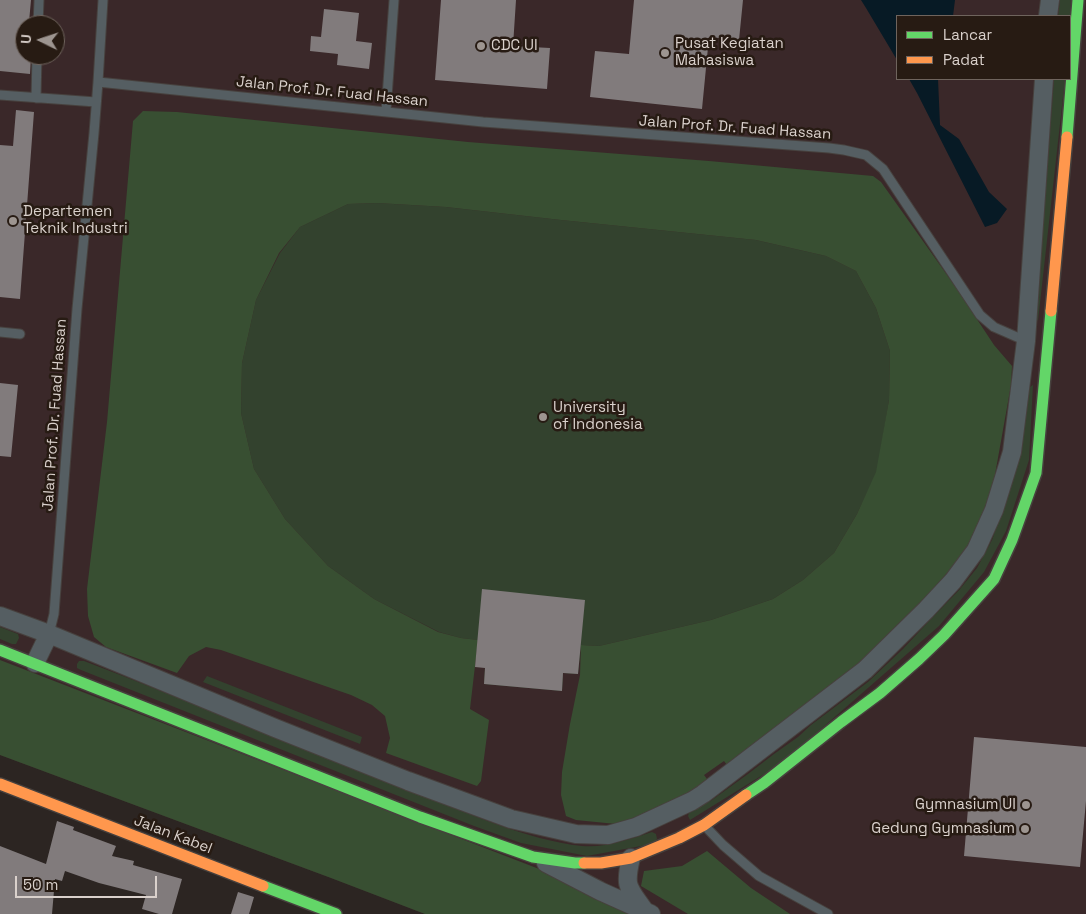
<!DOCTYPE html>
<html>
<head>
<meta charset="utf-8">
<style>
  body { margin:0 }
  #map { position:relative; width:1086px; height:914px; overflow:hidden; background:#2c2522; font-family:"Space Grotesk",sans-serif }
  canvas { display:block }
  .legend { position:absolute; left:896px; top:15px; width:175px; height:65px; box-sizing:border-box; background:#271b13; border:1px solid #6f645d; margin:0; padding:6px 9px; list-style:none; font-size:15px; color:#dad1cc }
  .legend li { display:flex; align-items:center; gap:10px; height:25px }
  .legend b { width:25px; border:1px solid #6f645d }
  .north { position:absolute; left:15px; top:15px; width:50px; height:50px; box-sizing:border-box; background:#271b13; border:1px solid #6f645d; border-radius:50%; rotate:274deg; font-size:14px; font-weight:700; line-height:20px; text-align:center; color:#dad1cc }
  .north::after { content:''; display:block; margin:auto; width:18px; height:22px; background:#9d9590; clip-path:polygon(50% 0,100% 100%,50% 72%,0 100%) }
  .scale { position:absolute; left:15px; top:876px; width:142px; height:22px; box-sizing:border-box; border:2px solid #dad1cc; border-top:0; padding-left:6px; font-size:15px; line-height:18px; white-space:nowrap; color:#dad1cc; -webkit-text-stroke:4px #271b13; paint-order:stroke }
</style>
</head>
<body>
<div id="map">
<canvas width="1086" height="914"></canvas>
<ul class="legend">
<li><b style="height:6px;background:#63d668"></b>Lancar</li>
<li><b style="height:6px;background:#ff974d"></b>Padat</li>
</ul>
<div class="north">U</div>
<div class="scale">50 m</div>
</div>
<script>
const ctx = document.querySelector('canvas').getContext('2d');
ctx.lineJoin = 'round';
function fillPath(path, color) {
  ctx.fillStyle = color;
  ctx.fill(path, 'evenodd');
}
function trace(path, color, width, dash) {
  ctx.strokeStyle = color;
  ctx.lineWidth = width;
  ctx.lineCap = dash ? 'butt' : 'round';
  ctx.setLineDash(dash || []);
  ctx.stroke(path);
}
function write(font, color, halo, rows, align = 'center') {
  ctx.font = font + ' "Space Grotesk",sans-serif';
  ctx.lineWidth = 5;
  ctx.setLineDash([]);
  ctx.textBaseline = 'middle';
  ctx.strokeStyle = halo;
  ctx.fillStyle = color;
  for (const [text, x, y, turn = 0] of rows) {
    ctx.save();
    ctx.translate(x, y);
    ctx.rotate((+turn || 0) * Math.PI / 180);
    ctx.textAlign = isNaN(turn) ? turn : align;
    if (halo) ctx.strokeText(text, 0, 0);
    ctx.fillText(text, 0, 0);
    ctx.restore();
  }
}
const education = new Path2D(`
  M0 0H1086V914H425L331 878 0 755ZM897 16H1070V79H897ZM25 25H55V55H25Z`);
const green = new Path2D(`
  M1060 0H1071L1070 16H1058Z
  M1054 79H1065L1038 321 1036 317Z
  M377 203 446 207 561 220 756 240 826 256 856 271 876 308 890 351 889 400 877 472 857 514 834 553 803 580 773 599 711 620 599 646 581 645 578 674 563 673 562 691 484 684 485 668 477 640 461 638 439 632 374 599 328 566 285 519 254 469 241 413 242 363 256 300 280 253 300 227 348 204Z
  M1033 385 1029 460 1006 531 984 572 939 626 782 763 690 820 688 816 689 813 712 800 748 774 774 754 798 737 811 725 868 682 903 649 931 619 960 589 977 568 992 540 1017 467 1020 456 1028 391 1030 387Z
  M0 627 18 634 19 638 16 644H12L0 639Z
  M79 661H84C195 703 305 751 417 793 469 813 526 840 582 846 606 848 629 839 652 832L656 834 657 839 652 844 587 856 521 843 474 826 81 670 77 668V664Z
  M207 676 362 737 360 744 203 682Z`);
const forest = new Path2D(`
  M143 111 177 112 468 142 709 161 873 176 881 182 957 289 994 345 1012 366 1011 385 991 497 978 530 959 559 910 616 849 676 730 769 724 761 704 775 710 783 653 814 616 824 576 820 566 816 561 795 562 772 570 724 580 675 581 645 599 646 711 620 773 599 803 580 834 553 857 514 876 472 889 400 890 351 876 308 856 271 826 256 756 240 561 220 446 207 377 203 348 204 300 227 279 253 256 300 242 363 241 413 254 469 285 519 328 566 374 599 438 632 461 638 478 640 470 709 489 720 481 781 477 786 386 753 390 738 385 716 372 705 351 695 221 650 206 647 189 656 177 673 106 647 94 637 88 616 87 589 107 422 133 121Z
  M0 660 583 886 634 914H425L331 878 0 755Z
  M707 851 751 888 790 914H688L641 886 644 871 682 866Z`);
const water = new Path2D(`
  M861 0H955L953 16H897V60L866 8Z
  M909 79H938L940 125 959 139 989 192 1007 209 997 223 985 227 917 93Z`);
const building = new Path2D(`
  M0 0H31L29 22 25 21V55H31L30 74 0 71Z
  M441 0H516L513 46 550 48 547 89 435 80Z
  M634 0H743L739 40 709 37 702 109 590 97 595 51 629 54Z
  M324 9 359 13 356 41 372 43 369 69 337 65 338 54 310 51 311 36 321 37Z
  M16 110 34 112 20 299 0 297V145L13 146Z
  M0 383 18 385 11 457 0 456Z
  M482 589 585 600 578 674 563 673 562 691 484 684 485 668 475 667Z
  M974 737 1086 747V801L1080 867 964 856Z
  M57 821 74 827 73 830 116 846 112 856 134 861 133 865 182 879 172 914H159L142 909 146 895 99 883 65 871 62 881 55 879 52 914H0V846L46 864Z
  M238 892 254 897 249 914H231Z`);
const lane = new Path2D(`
  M38 25 39 0
  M98 82 103 0
  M0 95 96 102
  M36 98 37 55
  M386 111 394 0
  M0 332 20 334
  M49 634 54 614 77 309 94 133 98 82 483 122 829 148 844 150 866 155 883 169 980 315 994 327 1026 341
  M704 825 723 845 759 876 828 914`);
const street = new Path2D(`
  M1048 16 1050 0
  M0 616 49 634 275 728 408 781 511 819 576 834 608 835 636 827 692 801 703 794 865 670 926 610 953 581 976 550 994 510 1012 452 1026 341 1044 79
  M35 663 49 634
  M631 858C624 887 628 887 644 910
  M546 863 600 891 651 914`);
const fast = new Path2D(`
  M1067 137 1078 0
  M0 650 420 817 533 857 575 863H584
  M746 795 764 783 841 722 880 693 919 659 944 635 994 579 1012 540 1036 473 1051 311
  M263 886 336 914`);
const slow = new Path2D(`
  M1051 311 1067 137
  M0 784 263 886
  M584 863H601L631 858 679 838 704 825 746 795`);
const markers = [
  [481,46,5,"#9d9590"],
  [665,53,5,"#9d9590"],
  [13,221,5,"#9d9590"],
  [543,417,5,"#9d9590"],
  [1026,805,5,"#9d9590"],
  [1025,829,5,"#9d9590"]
];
const poiNames = [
  ["Pusat Kegiatan",675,44],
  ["Mahasiswa",675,61],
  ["CDC UI",491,46],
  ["Departemen",23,212],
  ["Teknik Industri",23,229],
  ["University",553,408],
  ["of Indonesia",553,425],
  ["Gymnasium UI",1016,805,"right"],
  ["Gedung Gymnasium",1015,829,"right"]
];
const streetNames = [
  ["Jalan Prof. Dr. Fuad Hassan",332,92,6],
  ["Jalan Prof. Dr. Fuad Hassan",735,128,4],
  ["Jalan Prof. Dr. Fuad Hassan",55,415,-86],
  ["Jalan Kabel",173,835,21]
];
fillPath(education, '#3a2829');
fillPath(green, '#33422e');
fillPath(forest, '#384f32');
fillPath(water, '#071a25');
fillPath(building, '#817b7c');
trace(lane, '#47413e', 11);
trace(street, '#47413e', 20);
trace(fast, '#47413e', 14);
trace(slow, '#47413e', 14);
trace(lane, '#555e62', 9);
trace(street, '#555e62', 18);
trace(fast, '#63d668', 11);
trace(slow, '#ff974d', 11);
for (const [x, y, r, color] of markers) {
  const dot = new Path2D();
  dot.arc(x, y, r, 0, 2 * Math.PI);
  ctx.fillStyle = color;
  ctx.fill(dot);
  trace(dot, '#271b13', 2);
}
write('15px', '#dad1cc', '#271b13', poiNames, 'left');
write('15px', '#dad1cc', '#271b13', streetNames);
</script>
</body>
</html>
